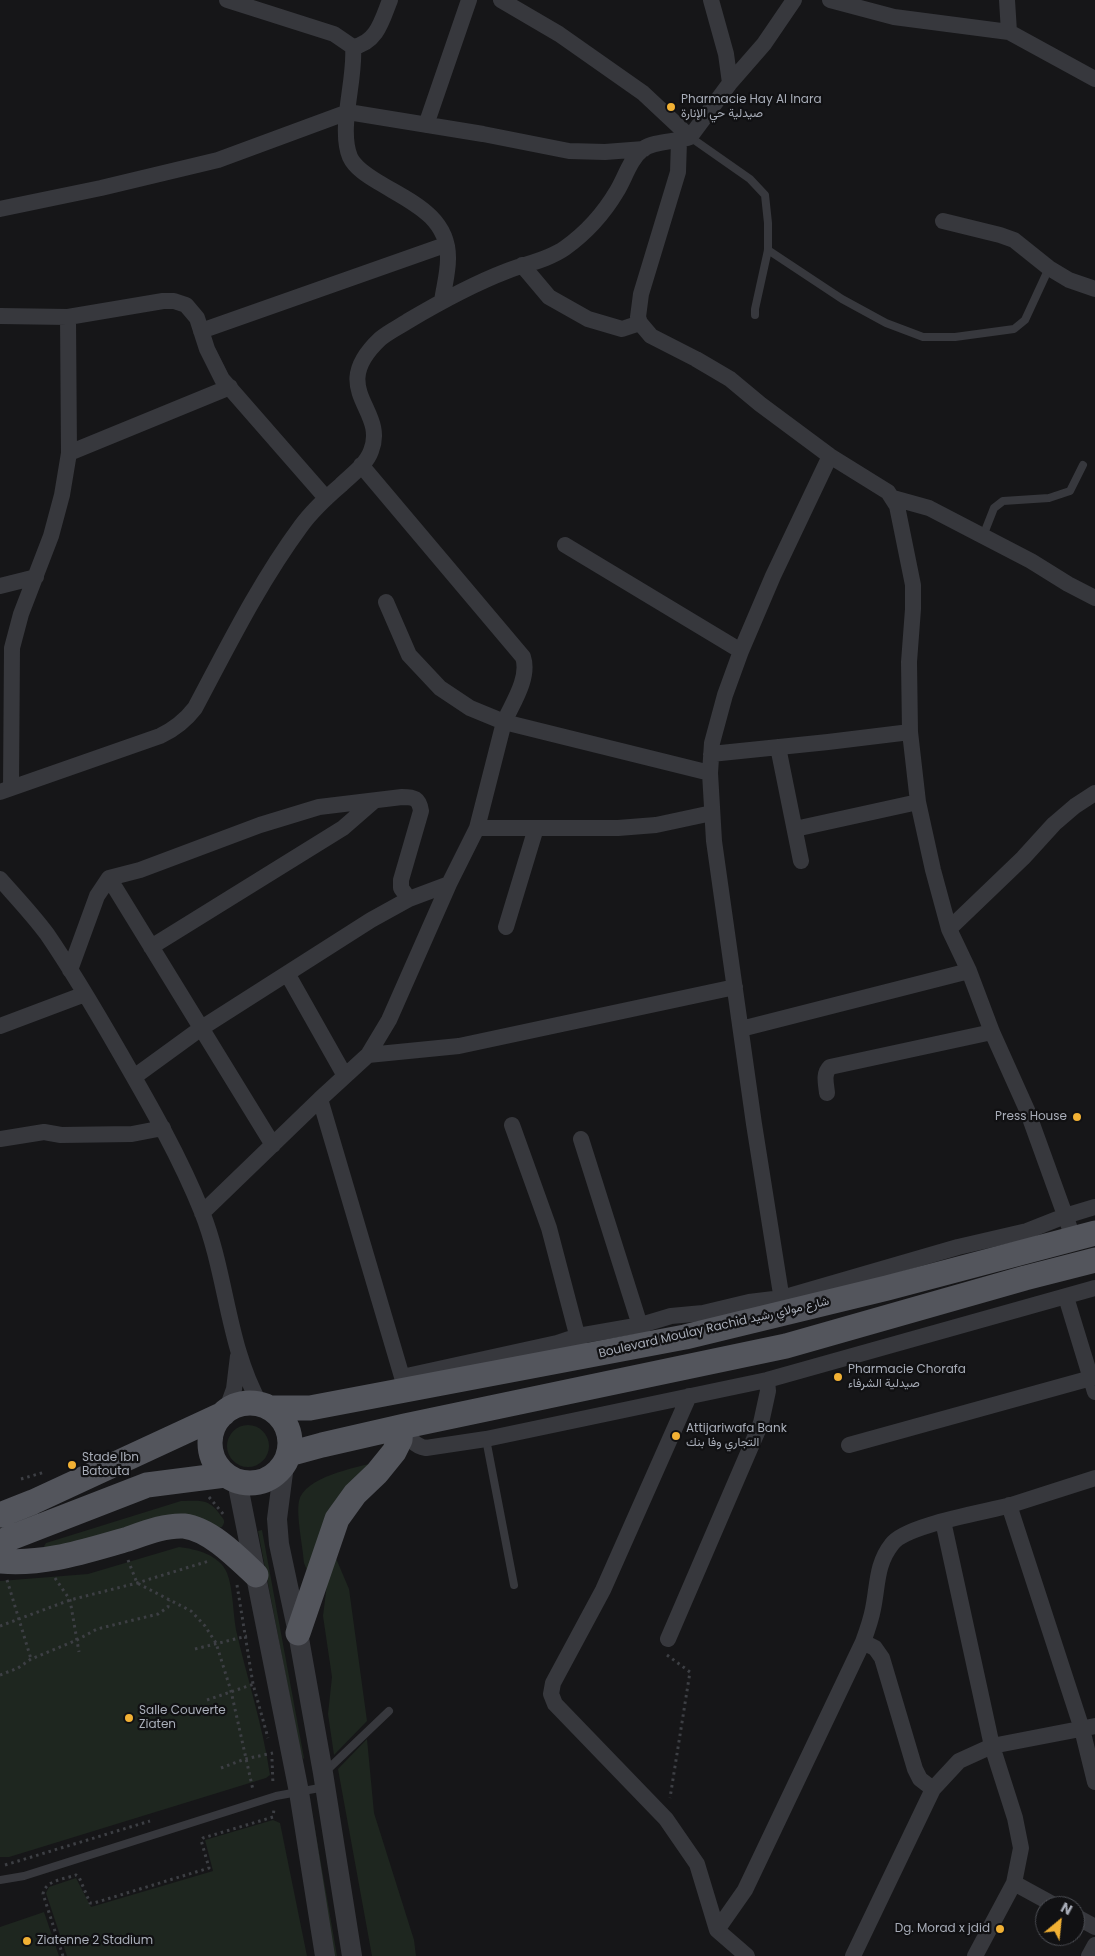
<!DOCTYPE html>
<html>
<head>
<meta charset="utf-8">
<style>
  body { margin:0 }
  #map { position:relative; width:1095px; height:1956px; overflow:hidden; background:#161618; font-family:Poppins,sans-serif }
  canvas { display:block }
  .north { position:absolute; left:1035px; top:1896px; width:50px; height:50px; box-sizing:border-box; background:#111113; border:1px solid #4d4f55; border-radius:50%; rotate:28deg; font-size:14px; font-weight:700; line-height:20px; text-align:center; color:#a8adb8 }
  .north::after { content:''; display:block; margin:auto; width:18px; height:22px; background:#f2b134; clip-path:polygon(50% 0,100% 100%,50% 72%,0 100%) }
</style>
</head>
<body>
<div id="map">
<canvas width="1095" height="1956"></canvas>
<div class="north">N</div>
</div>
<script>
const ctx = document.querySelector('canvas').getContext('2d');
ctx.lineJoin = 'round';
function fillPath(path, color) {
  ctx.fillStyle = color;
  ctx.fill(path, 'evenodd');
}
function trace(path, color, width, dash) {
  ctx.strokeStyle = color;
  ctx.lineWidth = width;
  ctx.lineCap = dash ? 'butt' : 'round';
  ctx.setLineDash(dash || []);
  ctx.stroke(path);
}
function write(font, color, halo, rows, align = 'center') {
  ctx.font = font + ' Poppins,Vazirmatn,sans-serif';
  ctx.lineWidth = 4.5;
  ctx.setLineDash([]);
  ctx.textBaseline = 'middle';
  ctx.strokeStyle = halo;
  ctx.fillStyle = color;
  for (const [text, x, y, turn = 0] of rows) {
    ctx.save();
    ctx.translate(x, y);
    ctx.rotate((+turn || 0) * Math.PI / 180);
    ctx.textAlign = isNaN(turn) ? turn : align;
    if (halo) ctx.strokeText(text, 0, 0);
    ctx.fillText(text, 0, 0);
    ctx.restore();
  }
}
const green = new Path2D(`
  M227 1446a21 21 0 1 1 42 0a21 21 0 1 1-42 0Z
  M376 1462 307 1570 304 1563C303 1547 296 1516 299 1501 304 1477 355 1468 376 1462Z
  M181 1501C201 1501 209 1498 221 1516 225 1520 225 1522 222 1527L49 1554 43 1548 46 1543Z
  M262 1530 304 1758 303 1759 299 1746 258 1531Z
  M179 1547C196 1549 220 1555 227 1573 233 1588 233 1613 236 1630 247 1678 263 1726 270 1775L266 1778 32 1850 9 1857H0V1581L88 1574Z
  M335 1556 349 1589 367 1721 334 1755 328 1714 332 1677 323 1616 327 1584Z
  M367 1739 374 1813 414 1940 416 1956H372L338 1769Z
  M311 1806 337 1956H334Z
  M273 1820 280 1823 307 1956H67L46 1893 49 1887 76 1878 91 1907 213 1871 205 1840Z
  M44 1912 59 1956H0V1927Z`);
const path = new Path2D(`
  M21 1479 45 1472
  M209 1497 224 1515
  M128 1560 137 1583 191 1611 205 1626 216 1643 231 1691 253 1790
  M55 1578 70 1600 79 1652
  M7 1580 31 1659
  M237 1585 253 1684 268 1738
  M0 1626 70 1600 137 1583 209 1561
  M195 1649 247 1636
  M667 1655 690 1672 670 1798
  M0 1675 18 1668 31 1659 77 1640 97 1629 158 1614 168 1607 169 1600
  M207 1700 254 1684
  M272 1759 273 1785
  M221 1768 245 1759 273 1753
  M5 1865 150 1821
  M63 1956 43 1894C45 1880 65 1879 76 1875L79 1877 90 1903H94L209 1868 201 1840 203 1838 273 1817 274 1809`);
const service = new Path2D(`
  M690 137 750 179 765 195 768 223V250L755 309V315
  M768 250 842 299 886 323 923 337H955L1014 329 1025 320 1049 268
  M983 536 994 508 1003 501 1049 498 1070 491 1083 465
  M486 1439 514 1585
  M325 1772 389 1711
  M0 1880 24 1876 276 1796 325 1787`);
const minor = new Path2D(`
  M227 0 334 34 353 47C356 79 338 128 350 157 355 168 368 176 378 182 409 201 449 216 448 259 448 273 444 287 442 301
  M501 0 559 34 643 93 690 137
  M711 0 726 54 730 83
  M830 0 894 17 1009 32 1095 79
  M1007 0 1009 32
  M353 47C377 43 382 20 390 0
  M426 125 469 0
  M679 141 678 172 641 294 638 317 640 323 651 336 696 359 730 379 760 404 830 456 888 492 897 506 913 585V609L909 662 910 732 918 802 933 870 949 929 969 971 992 1032 1027 1110 1074 1240
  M0 209 101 188 218 160 348 112 483 134 569 151 605 152 644 149
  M943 221 1000 235 1014 240 1049 268 1069 280 1095 289
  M522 265 549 297 588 319 622 329 640 323
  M0 316 68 317 163 301H174L186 305 197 318 207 349 222 379 326 498
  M201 331 445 245
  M69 453 230 387
  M361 465 523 657C530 678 512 704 504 722L710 773
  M893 498 929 508 1031 561 1068 584 1095 598
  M565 545 741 651
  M0 586 36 577
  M778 747 801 861
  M711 754 828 742 910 732
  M11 787 12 648 21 614 51 536 62 495 69 453 68 317
  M0 792 160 736C175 729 185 721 195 708 228 646 259 583 301 526 312 511 327 497 341 485 351 475 366 465 371 451 388 409 326 390 380 339 388 332 399 327 408 321 440 302 473 284 507 271 525 264 548 260 565 248 586 233 604 213 617 191 625 178 630 159 643 149 654 141 677 142 690 137L730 83 764 44 794 0
  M477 828H618L656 825 712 813
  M795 829 918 802
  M109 878 273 1145
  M0 879C16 897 33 915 47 934 73 972 97 1013 120 1053 150 1105 180 1157 202 1212 227 1275 227 1345 260 1404
  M506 927 536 828
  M949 929 1023 858 1054 824 1075 806 1095 793
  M151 947 343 828 374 801
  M70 970 97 896 109 878 140 870 260 825 319 807 402 797C414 797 419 798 421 811L401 880V888L409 899
  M288 975 345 1076
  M0 1026 85 994
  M741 1029 969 971
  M368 1055 459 1046 735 987
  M134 1077 200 1029 371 920 409 899 449 884
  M827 1093C826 1083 823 1074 830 1067L992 1032
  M320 1099 405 1387
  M512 1125 549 1228 580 1346
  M0 1139 44 1132 61 1135 132 1134 163 1128
  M581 1139 643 1335
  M202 1213 320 1099 368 1055 389 1020 449 884 477 828 504 722 470 708 440 688 409 655 386 602
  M1066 1297 1095 1392
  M784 1313 754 1124 714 841 710 773 712 743 725 695 741 651 773 576 830 456
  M402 1377 557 1343 578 1336 641 1325 671 1316 703 1313 749 1302 782 1298 958 1247 1027 1231 1065 1216 1095 1207
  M689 1396 603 1590 553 1683 551 1694 555 1704 666 1819 697 1864 717 1930 747 1956
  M226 1411 234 1389 238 1356
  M405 1426C408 1438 414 1446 426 1448L486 1439 767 1380 1095 1288
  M849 1445 1095 1377
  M1009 1505 1082 1729 1095 1782
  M943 1521 992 1746 1015 1818 1021 1848 1014 1883 975 1956
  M668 1639 761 1423 768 1391 767 1380
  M863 1642 875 1648 882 1658 915 1769 920 1779 933 1789
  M1014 1883 1056 1906
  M1075 1916 1095 1927
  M717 1930 745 1890 863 1642C867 1631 871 1620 873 1609 878 1585 876 1564 892 1544 905 1525 986 1512 1011 1505 1039 1496 1067 1487 1095 1478
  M853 1956 933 1789 959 1761 992 1746 1095 1726
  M1089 1956 1095 1945`);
const tertiary = new Path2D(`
  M284 1465 277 1519 279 1544 298 1633 323 1773 352 1956
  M237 1481 299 1792 325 1956`);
const primary = new Path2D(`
  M210 1443a40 40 0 1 1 80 0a40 40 0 1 1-80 0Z
  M270 1408H310L685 1337 887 1288 1095 1233
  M289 1454 322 1445 405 1426 786 1346 1025 1278 1095 1260
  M0 1515 33 1502 223 1414
  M0 1542 147 1485 225 1475
  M0 1561C45 1565 85 1551 128 1539 145 1533 165 1525 184 1526 210 1529 238 1558 256 1575
  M298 1633 337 1519 355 1494 377 1473 394 1452 400 1440 401 1427`);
const markers = [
  [671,107,5,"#f2b134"],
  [1077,1117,5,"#f2b134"],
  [838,1377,5,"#f2b134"],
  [676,1436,5,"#f2b134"],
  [72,1465,5,"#f2b134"],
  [129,1718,5,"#f2b134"],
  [1000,1929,5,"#f2b134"],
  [27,1941,5,"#f2b134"]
];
const poiNames = [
  ["Pharmacie Hay Al Inara",681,100],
  ["صيدلية حي الإنارة",681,114],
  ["Press House",1067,1117,"right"],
  ["Pharmacie Chorafa",848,1370],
  ["صيدلية الشرفاء",848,1384],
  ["Attijariwafa Bank",686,1429],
  ["التجاري وفا بنك",686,1443],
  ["Stade Ibn",82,1458],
  ["Batouta",82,1472],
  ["Salle Couverte",139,1711],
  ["Ziaten",139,1725],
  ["Dg. Morad x jdid",990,1929,"right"],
  ["Ziatenne 2 Stadium",37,1941]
];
const streetNames = [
  ["Boulevard Moulay Rachid شارع مولاي رشيد",714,1328,-13]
];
fillPath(green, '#1e261f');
trace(path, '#3d3f44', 3, [2.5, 4]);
trace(service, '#37383d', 8);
trace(minor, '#37383d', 16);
trace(tertiary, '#37383d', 20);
trace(primary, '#53555c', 25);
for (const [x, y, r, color] of markers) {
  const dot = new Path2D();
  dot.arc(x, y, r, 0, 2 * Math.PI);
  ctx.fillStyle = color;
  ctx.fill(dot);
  trace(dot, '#111113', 2);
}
write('12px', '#a8adb8', '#111113', poiNames, 'left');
write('12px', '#a8adb8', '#111113', streetNames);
</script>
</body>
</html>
